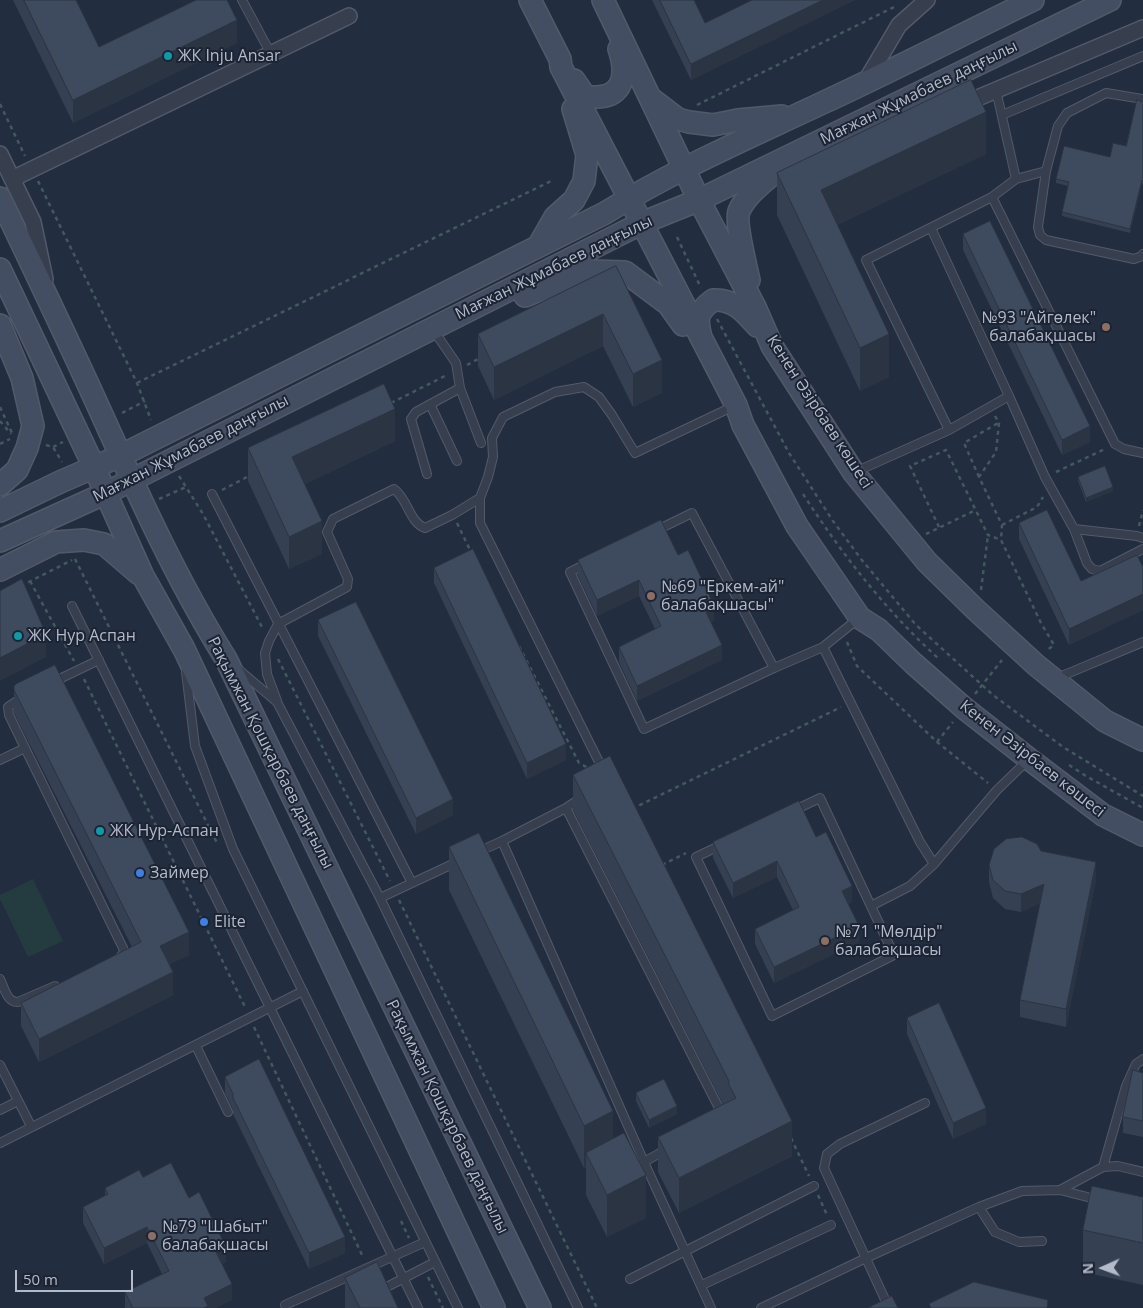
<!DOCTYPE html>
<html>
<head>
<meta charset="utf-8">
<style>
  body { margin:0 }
  #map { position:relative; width:1143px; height:1308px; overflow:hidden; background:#222d3f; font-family:"Open Sans",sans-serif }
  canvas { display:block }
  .north { position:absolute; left:1078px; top:1243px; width:50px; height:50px; -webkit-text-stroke:4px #1c2434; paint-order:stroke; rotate:268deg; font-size:14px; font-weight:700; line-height:20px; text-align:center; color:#b3baca }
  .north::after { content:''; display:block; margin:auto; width:18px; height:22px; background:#b3baca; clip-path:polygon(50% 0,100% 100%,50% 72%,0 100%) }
  .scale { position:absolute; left:15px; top:1270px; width:118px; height:22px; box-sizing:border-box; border:2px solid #b3baca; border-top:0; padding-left:6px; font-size:15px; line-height:18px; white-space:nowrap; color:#b3baca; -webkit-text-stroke:4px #1c2434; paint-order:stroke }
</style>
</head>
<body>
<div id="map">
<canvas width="1143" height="1308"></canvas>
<div class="north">N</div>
<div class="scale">50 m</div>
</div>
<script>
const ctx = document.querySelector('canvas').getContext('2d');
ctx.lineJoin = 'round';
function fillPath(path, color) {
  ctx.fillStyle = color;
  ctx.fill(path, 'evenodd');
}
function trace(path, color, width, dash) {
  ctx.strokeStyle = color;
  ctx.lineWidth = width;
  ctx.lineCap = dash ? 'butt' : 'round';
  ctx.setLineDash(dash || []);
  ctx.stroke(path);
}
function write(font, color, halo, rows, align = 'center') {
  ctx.font = font + ' "Open Sans",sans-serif';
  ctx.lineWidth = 4;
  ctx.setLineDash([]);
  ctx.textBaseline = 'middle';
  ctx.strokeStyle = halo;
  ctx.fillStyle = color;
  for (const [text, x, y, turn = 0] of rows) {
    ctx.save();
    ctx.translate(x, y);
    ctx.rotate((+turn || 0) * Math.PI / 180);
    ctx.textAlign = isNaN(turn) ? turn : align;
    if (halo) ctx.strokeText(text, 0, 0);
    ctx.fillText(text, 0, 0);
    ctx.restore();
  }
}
const green = new Path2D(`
  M33 879 63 941 28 957 0 899V895Z`);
const path = new Path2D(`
  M0 104 25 156
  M697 105 896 6
  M38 181 137 383 151 420
  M677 237 701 288
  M717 319 789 453 833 521 861 559 916 625 993 695 1063 747 1143 796
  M467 365 480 358
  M137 383 553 180
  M391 403 447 375
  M0 407 12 433
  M122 413 145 401
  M995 416 999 423 996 452 979 477 1002 525 1001 540 1041 623 1054 645 1046 651
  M0 421 11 434
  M0 444 10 439
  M46 445 53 447 62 462
  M53 447 63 442
  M1056 472 1105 449
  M179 476 203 514 263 629
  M979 477 964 443 998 423
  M222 490 251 475
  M803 494C842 554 886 611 939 659
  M159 499 186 487
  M457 523 471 552
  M1002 525 1037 507 1043 497
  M1139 526 1143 510
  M939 527 910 466 946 450 988 535 1001 540
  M926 534 976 510
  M75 559 217 843
  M30 581 74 661
  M21 586 72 560
  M981 590 988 535
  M847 642 857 666 937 742 988 783
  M519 646 579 763 588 768
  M278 659 390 881
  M84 679 246 1009
  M975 694 1002 660
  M937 742 953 722
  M1069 765 1086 776 1143 808
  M632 809 841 707
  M662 865 686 853
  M399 900 597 1308
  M254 1027 363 1257
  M791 1138 809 1176
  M818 1195 827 1215
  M401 1221 409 1238
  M428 1277 443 1308`);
const lane = new Path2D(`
  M242 0 271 54
  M996 90 1016 179 992 197 1115 444 1124 449 1143 453
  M1143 99 1106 93 1067 113 1058 126 1046 171 1038 227 1040 235 1046 240 1134 259 1142 256 1143 254
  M1002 115 1143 56
  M1016 179 1046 171
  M931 228 1009 396 949 430 866 260 992 197
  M434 331 456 363 460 388 481 443
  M1009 396 1045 477 1074 529 1137 536 1143 538
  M430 404 457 461
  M855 472 949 430
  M427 474 411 419 416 412 460 388
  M212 494 412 883
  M1074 529 1087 563 1092 569 1100 571 1143 549
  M655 531 692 513 774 668
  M586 564 570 572 644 729 774 668 823 647 859 618
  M72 606 418 1308
  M823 647 920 842 934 864 910 886 871 906
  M238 669 277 702 380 898 578 1308
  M186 672 195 746 233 849 458 1308
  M1057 678 1143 642
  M53 682 99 660
  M23 697 8 707 9 715 25 748
  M277 701 267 674 265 653 269 641 278 624 347 587 348 579 327 532 333 519 394 489C408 499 409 522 425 528L452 515 480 498
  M0 760 25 748 123 948 124 952 120 957
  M600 771V764L480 523V498L488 477 493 457 492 438 503 417 555 392 584 387 599 397 612 415 635 453 734 406
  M820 798 894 955 772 1016 696 857Z
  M566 808 581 798
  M502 841 566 808 723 1116
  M478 852 502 841 644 1162 711 1308
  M934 864 997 790 1028 760
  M380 898 457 862
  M0 979C4 987 7 1003 18 1002L55 986
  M196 1046 228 1112
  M0 1065 31 1126
  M0 1110 18 1101
  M0 1143 303 991
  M644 1162 667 1149
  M1103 1167 1126 1086 1136 1064 1143 1059
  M1060 1190 1103 1167 1118 1166 1143 1172
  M979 1207 995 1232 1019 1242 1042 1241
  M630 1279 814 1186
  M702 1285 831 1225
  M379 1291 435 1262
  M285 1305 425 1242
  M761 1308 866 1258 979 1207 1022 1191 1060 1190 1099 1200
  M889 1308 824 1168 827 1154 840 1144 925 1103`);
const street = new Path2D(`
  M864 84 899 25 927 0
  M961 105 1143 28
  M0 154 33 222 45 279
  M12 179 349 16`);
const secondary = new Path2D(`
  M530 0 560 59 561 67 736 405 743 425 797 526 860 618 879 630 913 663 964 708 1029 759 1103 815 1143 835
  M603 0 699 200 755 307 772 346 854 473 927 562 976 610 1036 665 1105 721 1143 740
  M574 80 585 96C621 102 629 79 619 49
  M653 100 678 119 689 122 713 125 738 120 782 116
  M0 198C33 267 66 336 98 406 137 492 176 579 226 659L540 1308
  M539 245 555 217 574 200 584 181 587 155 573 109
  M0 269 94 467 143 576 184 649 494 1308
  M749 280C746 267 735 222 739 211 747 193 768 179 782 166
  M525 296 592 271 625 272 668 304 683 325
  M0 325 22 378 33 426 27 448 17 470 0 485
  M701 337C696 318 697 312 713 300 734 299 744 311 757 326
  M0 511 60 482 120 456 605 213C672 171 746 139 818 105 890 72 961 35 1033 0
  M0 541 106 493 642 223 699 200 1110 0
  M0 570 56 542 84 540 104 544 139 574`);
const wall = new Path2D(`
  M13 0H76L99 47 237 43 73 123Z
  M652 0H694L705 23 752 0H855L691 80Z
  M1143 102V185L1142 184 1130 233 1062 216V212L1068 186 1056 183V179L1110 157 1126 146Z
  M986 154 837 225 889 377 860 391 777 215V173Z
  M963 234 1090 442 1062 455 963 250Z
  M616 266 662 393 633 407 603 346 494 400 478 366V334Z
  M395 441 305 484 322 554 289 569 248 481V448Z
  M1078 477 1113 491 1086 502 1078 481Z
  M1019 523 1081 581 1143 567V610L1069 645 1019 539Z
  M678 555 714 620 711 622 722 660 637 701 619 662V647L655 629 639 596 597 616 578 576V560Z
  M434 568 566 760 527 779 434 583Z
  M318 620 453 815 416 834 318 636Z
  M14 686 189 955 170 964 173 995 39 1062 21 1026V1003L132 947 14 713Z
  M573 775 792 1156 679 1213 658 1172V1137L723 1104 573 810Z
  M816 837 852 902 848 904 859 942 774 983 755 944V929L793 910 777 877 733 898 713 858V842Z
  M449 847 613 1139 646 1218 607 1237 586 1195V1167L584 1168 449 890Z
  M1041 851 1096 880 1066 1027 1020 1017V1000L1040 903 1021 912 1005 909 993 898 989 882V865Z
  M907 1018 986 1124 953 1139 907 1034Z
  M1143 1073V1137L1123 1133V1117Z
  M225 1077 345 1253 309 1269 233 1114V1110L225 1093Z
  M636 1093 677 1114 649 1128 636 1101Z
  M143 1177 189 1198 226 1262 222 1264 232 1300 215 1308H125V1292L162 1274 147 1243 104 1264 83 1223V1207L105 1196V1188Z
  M1143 1197V1285L1083 1272V1230Z
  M345 1278 398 1308H345Z`);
const shadedWall = new Path2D(`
  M823 0H855L691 80V64Z
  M237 20V43L73 123V100Z
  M986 112V154L821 233V190Z
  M1142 180V184L1130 233V229Z
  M603 314V346L494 400V367Z
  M889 334V377L860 391V348Z
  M662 360V393L633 407V374Z
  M395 409V441L292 490V457Z
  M1090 426V442L1062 455V440Z
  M1113 487V491L1086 502V498Z
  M322 521V554L289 569V537Z
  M639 580V596L597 616V600Z
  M1143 594V610L1069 645V629Z
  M714 605V620L705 625V610Z
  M46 634V657L0 681V658Z
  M722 645V660L637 701V686Z
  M566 744V760L527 779V763Z
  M453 799V815L416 834V818Z
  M777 861V877L733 898V883Z
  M1096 862V880L1066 1027V1009Z
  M1044 884V902L1021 912V894Z
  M852 886V902L842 907V891Z
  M859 926V942L774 983V967Z
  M189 932V955L160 969V946Z
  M173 972V995L39 1062V1039Z
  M677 1106V1114L649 1128V1120Z
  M986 1108V1124L953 1139V1123Z
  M613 1111V1154L586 1153V1167L584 1168V1126Z
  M792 1121V1156L679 1213V1178Z
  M646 1175V1218L607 1237V1195Z
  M147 1227V1243L104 1264V1248Z
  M345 1237V1253L309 1269V1253Z
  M226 1247V1262L216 1267V1252Z
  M232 1284V1300L215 1308H204V1298Z`);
const building = new Path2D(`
  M24 0H76L99 47 196 0H227L237 20 73 100Z
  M660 0H694L705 23 752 0H823L691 64Z
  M971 80 986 112 821 190 889 334 860 348 777 173Z
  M1137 100 1143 102V181L1142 180 1130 229 1062 212 1069 182 1056 179 1064 146 1110 157 1113 143 1126 146Z
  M990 221 1090 426 1062 440 963 234Z
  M616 266 662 360 633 374 603 314 494 367 478 334Z
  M384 384 395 409 292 457 322 521 289 537 248 448Z
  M1105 466 1113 487 1086 498 1078 477Z
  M1047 510 1081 581 1137 555 1143 567V594L1069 629 1019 523Z
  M661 520 678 555 688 550 714 605 705 610 722 645 637 686 619 647 661 626 639 580 597 600 578 560Z
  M473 549 566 744 527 763 434 568Z
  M22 579 46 634 0 658V591Z
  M356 602 453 799 416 818 318 620Z
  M55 665 189 932 160 946 173 972 39 1039 21 1003 141 942 14 690V686L16 684Z
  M610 756 792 1121 679 1178 658 1137 736 1098 729 1085V1081L573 775Z
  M799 801 816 837 826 832 852 886 842 891 859 926 774 967 755 929 799 907 777 861 733 883 713 842Z
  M479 833 613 1111 584 1126 449 847Z
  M1022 837 1037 844 1041 851 1096 862 1066 1009 1020 1000 1044 884 1021 894 1005 891 993 880 989 865 994 849 1006 839Z
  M939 1003 986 1108 953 1123 907 1018Z
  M259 1059 345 1237 309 1253 233 1098V1094L225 1077Z
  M1133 1070 1143 1073V1121L1123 1117Z
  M664 1079 677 1106 649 1120 636 1093Z
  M624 1133 646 1175 607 1195 586 1153Z
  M171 1163 189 1198 199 1192 226 1247 216 1252 232 1284 204 1298 208 1306 204 1308H133L125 1292 169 1271 147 1227 104 1248 83 1207 108 1194 105 1188 139 1170 143 1177Z
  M1092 1186 1143 1197V1243L1083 1230Z
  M377 1262 398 1308H360L345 1278Z
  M974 1282 1048 1300 1047 1308H931L929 1304Z
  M892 1296 898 1308H868Z`);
const markers = [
  [168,56,5,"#0f9aa8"],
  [1106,327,5,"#8d6e63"],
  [651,596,5,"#8d6e63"],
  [18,636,5,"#0f9aa8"],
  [100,831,5,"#0f9aa8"],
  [140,873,5,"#3f7fe0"],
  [204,922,5,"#3f7fe0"],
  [825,941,5,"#8d6e63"],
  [152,1236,5,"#8d6e63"]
];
const poiNames = [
  ["ЖК Inju Ansar",178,56],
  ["№93 \"Айгөлек\"",1096,318,"right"],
  ["балабақшасы",1096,336,"right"],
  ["№69 \"Еркем-ай\"",661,587],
  ["балабақшасы\"",661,605],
  ["ЖК Нур Аспан",28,636],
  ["ЖК Нур-Аспан",110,831],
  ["Займер",150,873],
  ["Elite",214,922],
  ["№71 \"Мөлдір\"",835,932],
  ["балабақшасы",835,950],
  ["№79 \"Шабыт\"",162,1227],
  ["балабақшасы",162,1245]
];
const streetNames = [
  ["Мағжан Жұмабаев даңғылы",919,93,-26],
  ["Мағжан Жұмабаев даңғылы",554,268,-26],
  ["Кенен Әзірбаев көшесі",819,412,57],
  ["Мағжан Жұмабаев даңғылы",191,449,-27],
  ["Рақымжан Қошқарбаев даңғылы",270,753,63],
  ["Кенен Әзірбаев көшесі",1032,759,38],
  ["Рақымжан Қошқарбаев даңғылы",447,1117,64]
];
fillPath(green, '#243c40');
trace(lane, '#525a6a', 10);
trace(street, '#525a6a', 18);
trace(secondary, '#525a6a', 24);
trace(path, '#42595d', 2.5, [4, 4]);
trace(lane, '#373f4f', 8);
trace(street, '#373f4f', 15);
trace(secondary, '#444e62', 21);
fillPath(wall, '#354052');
fillPath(shadedWall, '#2b3442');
fillPath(building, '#3e4b5f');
trace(building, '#2b3442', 1);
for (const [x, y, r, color] of markers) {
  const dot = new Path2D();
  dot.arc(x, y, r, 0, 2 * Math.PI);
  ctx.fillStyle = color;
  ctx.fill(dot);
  trace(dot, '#1c2434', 2);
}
write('16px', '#b3baca', '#1c2434', poiNames, 'left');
write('16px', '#b3baca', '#1c2434', streetNames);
</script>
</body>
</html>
